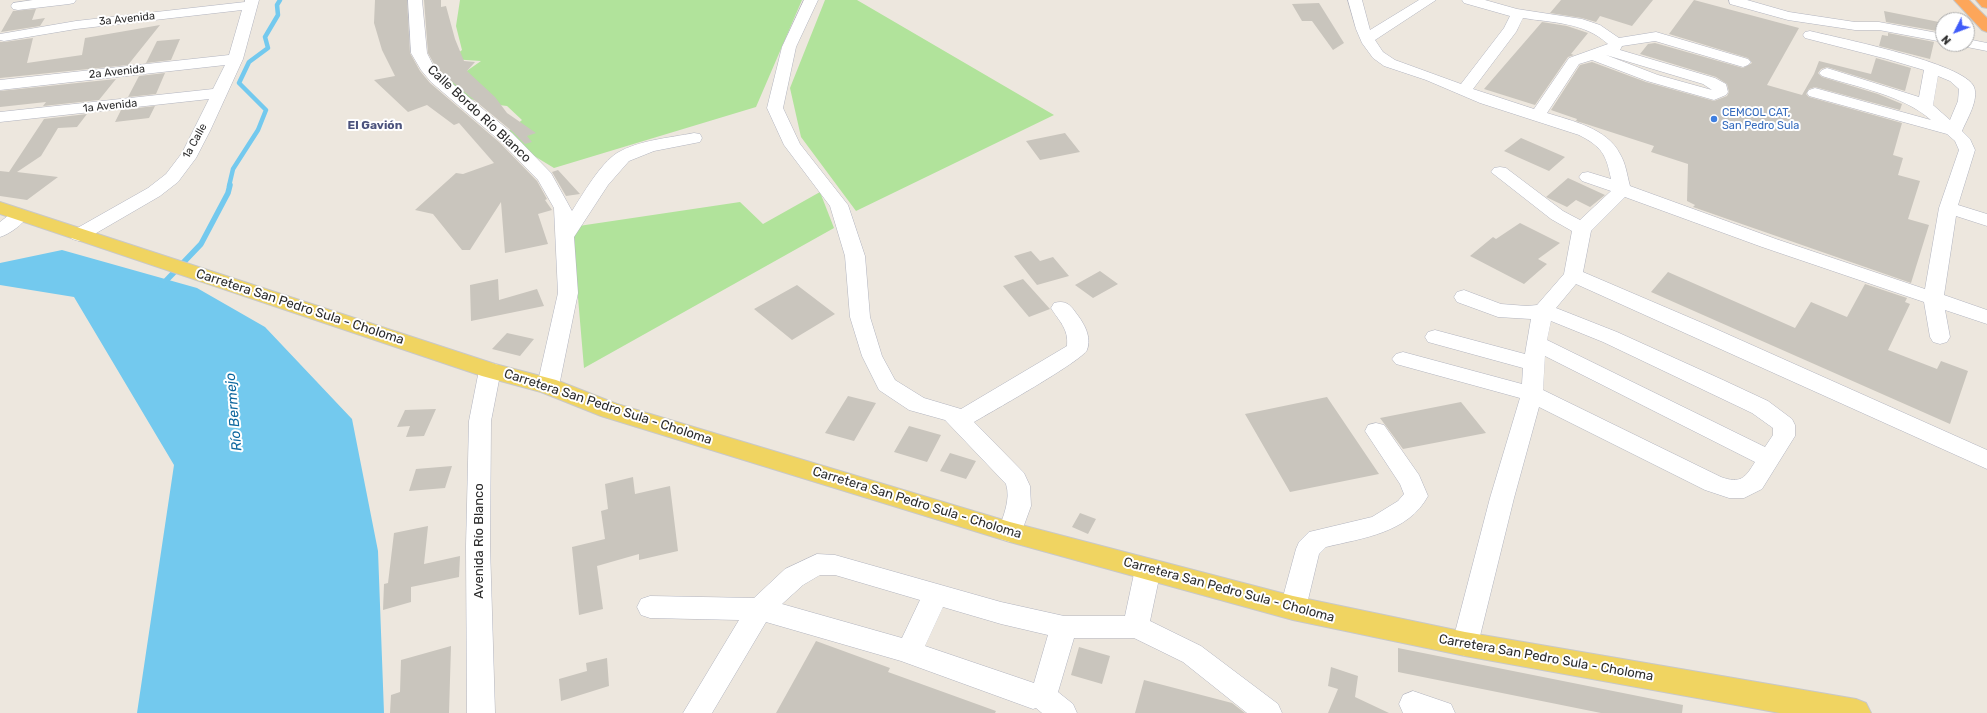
<!DOCTYPE html>
<html>
<head>
<meta charset="utf-8">
<style>
  body { margin:0 }
  #map { position:relative; width:1987px; height:713px; overflow:hidden; background:#ede7de; font-family:Rubik,sans-serif }
  canvas { display:block }
  .north { position:absolute; left:1935px; top:12px; width:40px; height:40px; box-sizing:border-box; background:#fff; border:1px solid #ababab; border-radius:50%; rotate:228deg; font-size:11px; font-weight:700; line-height:16px; text-align:center; color:#2c2c2c }
  .north::after { content:''; display:block; margin:auto; width:14px; height:18px; background:#405cf9; clip-path:polygon(50% 0,100% 100%,50% 72%,0 100%) }
</style>
</head>
<body>
<div id="map">
<canvas width="1987" height="713"></canvas>
<div class="north">N</div>
</div>
<script>
const ctx = document.querySelector('canvas').getContext('2d');
ctx.lineJoin = 'round';
function fillPath(path, color) {
  ctx.fillStyle = color;
  ctx.fill(path, 'evenodd');
}
function trace(path, color, width, dash) {
  ctx.strokeStyle = color;
  ctx.lineWidth = width;
  ctx.lineCap = dash ? 'butt' : 'round';
  ctx.setLineDash(dash || []);
  ctx.stroke(path);
}
function write(font, color, halo, rows, align = 'center') {
  ctx.font = font + ' Rubik,sans-serif';
  ctx.lineWidth = 4;
  ctx.setLineDash([]);
  ctx.textBaseline = 'middle';
  ctx.strokeStyle = halo;
  ctx.fillStyle = color;
  for (const [text, x, y, turn = 0] of rows) {
    ctx.save();
    ctx.translate(x, y);
    ctx.rotate((+turn || 0) * Math.PI / 180);
    ctx.textAlign = isNaN(turn) ? turn : align;
    if (halo) ctx.strokeText(text, 0, 0);
    ctx.fillText(text, 0, 0);
    ctx.restore();
  }
}
const green = new Path2D(`
  M460 0H802L756 107 554 168 526 151 506 133 522 120 507 106 484 103 464 97 448 84 481 61 451 59 462 50 456 26Z
  M825 0H857L1054 115 856 211 801 137 790 88Z
  M820 192 834 228 584 368 572 227 740 202 763 224Z`);
const water = new Path2D(`
  M62 250 197 288 265 327 352 419 378 551 384 713H137L174 465 74 297 0 285V263Z`);
const streamFar1 = new Path2D(`
  M229 186 233 169 258 130 266 110 239 83 249 62 268 48 265 37 278 15 277 5 280 0`);
const stream = new Path2D(`
  M161 286 201 244 228 193 230 185`);
const building = new Path2D(`
  M375 0H407L410 53 420 71 430 83 499 142 537 181 547 199 545 200 552 210 538 214 548 244 505 253 501 202 470 250H462L433 214 415 210 456 173 463 174 494 163 459 123 454 125 427 105 408 112 374 80 395 76 382 50 374 23Z
  M424 0H441V7L446 6 455 39 464 61 475 62 467 71 495 97 507 113 536 133 527 136 532 142 525 144 513 132 444 75 434 64 428 53Z
  M1561 0H1653L1632 26 1600 16 1596 22 1582 18 1550 13Z
  M1694 0 1799 28 1767 85 1802 95 1814 74 1819 61 1871 74 1876 58 1911 68 1905 91 1827 67 1821 69 1818 73 1822 77 1878 94 1902 104 1900 110 1815 87 1809 89 1806 94 1809 97 1902 123 1893 155 1903 158 1898 175 1920 181 1908 219 1929 225 1911 283 1693 207 1695 205 1687 201 1688 164 1651 152 1654 146 1586 124 1576 121 1577 119 1551 110 1580 65 1592 62 1646 82 1714 101 1727 96 1729 92 1727 84 1716 77 1640 54 1648 44 1655 43 1743 68 1752 63 1748 58 1669 34Z
  M1319 3 1344 43 1333 50 1312 21H1302L1292 4Z
  M36 9 32 20 45 18 40 26 1 32 13 11Z
  M1884 11 1939 22 1937 31 1886 22Z
  M1542 22 1567 26 1588 33 1571 54 1574 55 1568 57 1535 105 1484 89Z
  M160 25 128 65 0 78V42H4L33 38 27 63 82 55 85 38Z
  M1888 33 1934 42 1930 59 1879 46 1882 35 1888 36Z
  M180 39 171 60 146 63 157 41Z
  M165 73 156 94 128 97 139 76Z
  M116 79 99 100 43 106 46 102 0 107V91Z
  M155 106 149 118 115 122 121 110Z
  M87 114 77 127 58 128 41 156 17 172 58 177 27 200 0 196V171L9 172 44 119Z
  M1065 133 1080 152 1040 160 1026 141Z
  M1521 138 1565 157 1549 171 1504 151Z
  M558 170 580 194 566 196 552 172Z
  M1568 178 1605 195 1590 207 1576 200 1567 207 1546 197Z
  M1520 223 1560 243 1538 259 1547 264 1524 284 1470 256 1493 237 1496 239Z
  M1031 251 1040 261 1053 257 1069 276 1037 285 1014 256Z
  M1100 271 1118 284 1093 298 1075 285Z
  M1668 272 1795 328 1811 302 1847 317 1865 284 1907 298 1905 302 1910 304 1888 350 1937 369 1941 361 1968 371 1950 424 1651 292Z
  M498 279 499 300 537 289 544 306 471 321 470 285Z
  M1023 279 1050 309 1029 317 1003 286Z
  M797 285 835 314 792 340 754 309Z
  M507 333 534 339 520 356 492 349Z
  M848 396 876 403 854 441 825 433Z
  M1327 397 1379 474 1290 492 1245 414Z
  M1461 402 1486 433 1403 449 1380 418Z
  M436 409 424 436 406 437 410 426 397 427 405 410Z
  M909 426 941 435 927 462 894 452Z
  M950 453 976 461 966 479 940 471Z
  M452 466 445 488 409 491 416 469Z
  M633 477 635 494 670 486 678 551 639 560V554L597 566 603 609 579 615 572 547 605 539 601 511 608 509 605 484Z
  M1080 513 1096 519 1088 534 1072 527Z
  M428 526 424 564 460 556 459 577 411 587V602L383 610 384 584 388 583 394 533Z
  M816 641 890 668 888 672 996 711 995 713H776Z
  M451 646 449 713H390L391 695 400 692 401 660Z
  M1079 647 1110 656 1102 684 1071 675Z
  M1398 648 1683 705 1682 713H1601L1398 672Z
  M607 658 609 686 561 701 559 679 587 671 586 663Z
  M1331 667 1358 676 1355 697 1389 713H1328L1338 689 1328 686Z
  M1144 680 1232 703 1245 713H1135Z`);
const minor = new Path2D(`
  M33 0H76L74 3 69 4 18 10 13 9 11 6 13 3Z
  M245 0H259L243 59 210 131 196 158 178 182 160 196 86 239 79 241 72 239 70 235 72 231 148 188 166 174 182 153 209 99 0 122V112L213 89 225 65 0 90V80L229 55 242 10 76 29 4 41 0 40V34L76 21 245 2Z
  M408 0H422L427 53 433 65 443 76 512 133 551 173 572 211C583 194 600 164 617 153 639 140 669 138 694 133L700 134 702 138 700 142 654 151 629 161 608 185 574 237 578 293 559 386 556 391 548 394 540 391 537 386 558 293 554 208 538 180 500 141 431 82 421 70 411 53Z
  M804 0H818L796 47 783 108 800 144 848 205 865 256 870 317 882 356 895 380 924 398 961 409 1067 346C1069 329 1059 321 1051 308L1054 303C1065 300 1070 304 1076 313 1084 323 1092 337 1087 350 1082 361 991 412 974 422L1024 473 1030 486 1031 506 1019 539 1010 542 1001 539 998 532C1003 516 1011 500 1006 484L945 420 909 410 879 390 862 356 850 317 845 256 830 206 784 145 767 108 782 47Z
  M1348 0H1362L1370 30 1419 0H1436L1375 40 1383 52 1395 60 1461 84 1504 28 1510 16 1464 3 1462 0H1485L1517 9 1582 19 1600 25 1619 38 1656 32 1748 59 1751 62 1748 65 1743 67 1655 41 1622 46 1620 50 1715 78 1726 84 1728 92 1726 95 1714 100 1647 81 1592 60 1579 64 1547 113C1572 121 1607 128 1620 154 1626 164 1627 175 1630 186L1776 239 1925 289 1939 208 1959 150 1955 141 1947 134 1809 96 1807 93 1809 90 1815 88 1931 120C1903 95 1856 87 1822 76L1819 73 1822 70 1827 68 1919 97 1924 70 1887 59 1805 38 1803 35 1805 32 1810 31C1838 38 1965 63 1974 87 1979 100 1967 119 1962 131L1970 139 1975 150 1958 205 1987 214V226L1956 216 1944 295 1987 310V324L1945 310 1950 337 1947 342 1940 344 1933 342 1930 337 1924 302 1762 247 1625 197 1591 231 1583 272 1707 325 1987 450V469L1576 284 1556 308 1617 332 1723 380 1768 401 1792 419 1795 425V436L1762 489 1744 498H1729L1705 490 1539 407 1514 498 1478 644 1474 652 1465 656 1456 652 1452 644 1490 498 1520 398 1396 364 1392 359 1396 354 1403 352 1522 384 1523 368 1428 342 1425 337 1428 332 1435 330 1525 354 1531 319 1498 317 1457 302 1454 297 1457 292 1464 290 1501 304 1527 306 1537 305 1564 274 1572 231 1551 219 1491 172 1494 168 1500 167 1506 168 1563 211 1580 220 1611 191 1582 181 1579 177 1582 173 1588 172 1611 179C1606 154 1602 147 1579 135L1480 103 1426 80 1384 66 1373 58 1362 43 1356 29ZM1523 18C1553 23 1584 22 1608 44L1569 58 1534 109 1473 89 1516 32ZM1606 55 1703 84 1712 90 1658 75ZM1938 76 1950 81 1959 89 1958 101 1950 120 1933 105ZM1551 321 1603 342 1752 413 1773 428V435L1765 447 1547 340ZM1545 356 1755 462C1745 478 1741 484 1721 477L1543 390Z
  M1729 0H1747L1789 12 1855 22H1879L1943 34V42L1879 30H1855L1788 20 1730 4Z
  M1967 39 1987 43V51L1962 46 1960 44H1967Z
  M20 210 26 211 29 215C23 224 10 234 0 237V222L14 211Z
  M490 363 498 365 501 370 491 421 490 546 495 713H467L466 546 469 421 479 370 482 365Z
  M1376 423 1384 425 1419 475 1428 496C1408 533 1363 538 1326 547L1319 554 1306 608 1302 616 1293 619 1284 616 1280 608 1296 549 1299 542 1309 532 1372 517 1398 501 1404 494 1400 484 1365 431 1368 425Z
  M817 554 835 555 1001 602 1064 616H1125L1135 569 1139 562 1148 559 1157 562 1161 569 1150 621 1201 646 1278 704 1282 713H1247L1183 662 1134 638H1074L1058 692 1073 704 1077 713H1042L1036 708 1033 709 901 661 766 622 712 713H683L739 620 650 618 641 615 637 607 641 599 650 596 754 598 785 569ZM820 575H835L920 600 902 638 782 604 803 585ZM943 607 1001 624 1048 635 1034 683 925 646Z
  M1413 691 1451 704 1455 713H1403L1399 704 1403 695Z`);
const major = new Path2D(`
  M0 202 495 364 556 380 617 404 1010 522 1293 596 1465 632 1856 699 1866 703 1871 713H1780L1465 656 1293 620 1010 542 601 416 541 392 482 376 0 214Z`);
const highway = new Path2D(`
  M1954 0H1969L1987 18V32L1982 30Z
  M1976 0H1987V8L1982 7Z`);
const markers = [
  [1714,119,4,"#3f7fe0"]
];
const farStreetnames = [
  ["3a Avenida",127,19,-6],
  ["2a Avenida",117,72,-6],
  ["1a Avenida",110,106,-6],
  ["1a Calle",195,141,-61]
];
const farShopnames = [
  ["CEMCOL CAT,",1722,113],
  ["San Pedro Sula",1722,126]
];
const farNeighbourhoodnames = [
  ["El Gavión",375,126]
];
const streetNames = [
  ["Calle Bordo Río Blanco",479,114,43],
  ["Carretera San Pedro Sula - Choloma",300,307,18],
  ["Carretera San Pedro Sula - Choloma",608,407,18],
  ["Carretera San Pedro Sula - Choloma",917,503,17],
  ["Avenida Río Blanco",479,541,-90],
  ["Carretera San Pedro Sula - Choloma",1229,590,15],
  ["Carretera San Pedro Sula - Choloma",1546,658,10]
];
const waterNames = [
  ["Río Bermejo",234,412,-95]
];
fillPath(green, '#b1e39b');
fillPath(water, '#73c9ee');
trace(streamFar1, '#73c9ee', 4.5);
trace(stream, '#73c9ee', 5.5);
fillPath(building, '#c9c5bd');
trace(minor, '#b2b4bf', 1);
trace(major, '#c8c8c8', 2);
trace(highway, '#c8c8c8', 2);
fillPath(minor, '#fff');
fillPath(major, '#f0d461');
fillPath(highway, '#fda65a');
for (const [x, y, r, color] of markers) {
  const dot = new Path2D();
  dot.arc(x, y, r, 0, 2 * Math.PI);
  ctx.fillStyle = color;
  ctx.fill(dot);
  trace(dot, '#fff', 1.5);
}
write('11px', '#2c2c2c', '#fff', farStreetnames);
write('11px', '#366cbe', '#fff', farShopnames, 'left');
write('bold 12px', '#4c537d', '#fff', farNeighbourhoodnames);
write('13px', '#2c2c2c', '#fff', streetNames);
write('italic 14px', '#0e679e', '#fff', waterNames);
</script>
</body>
</html>
